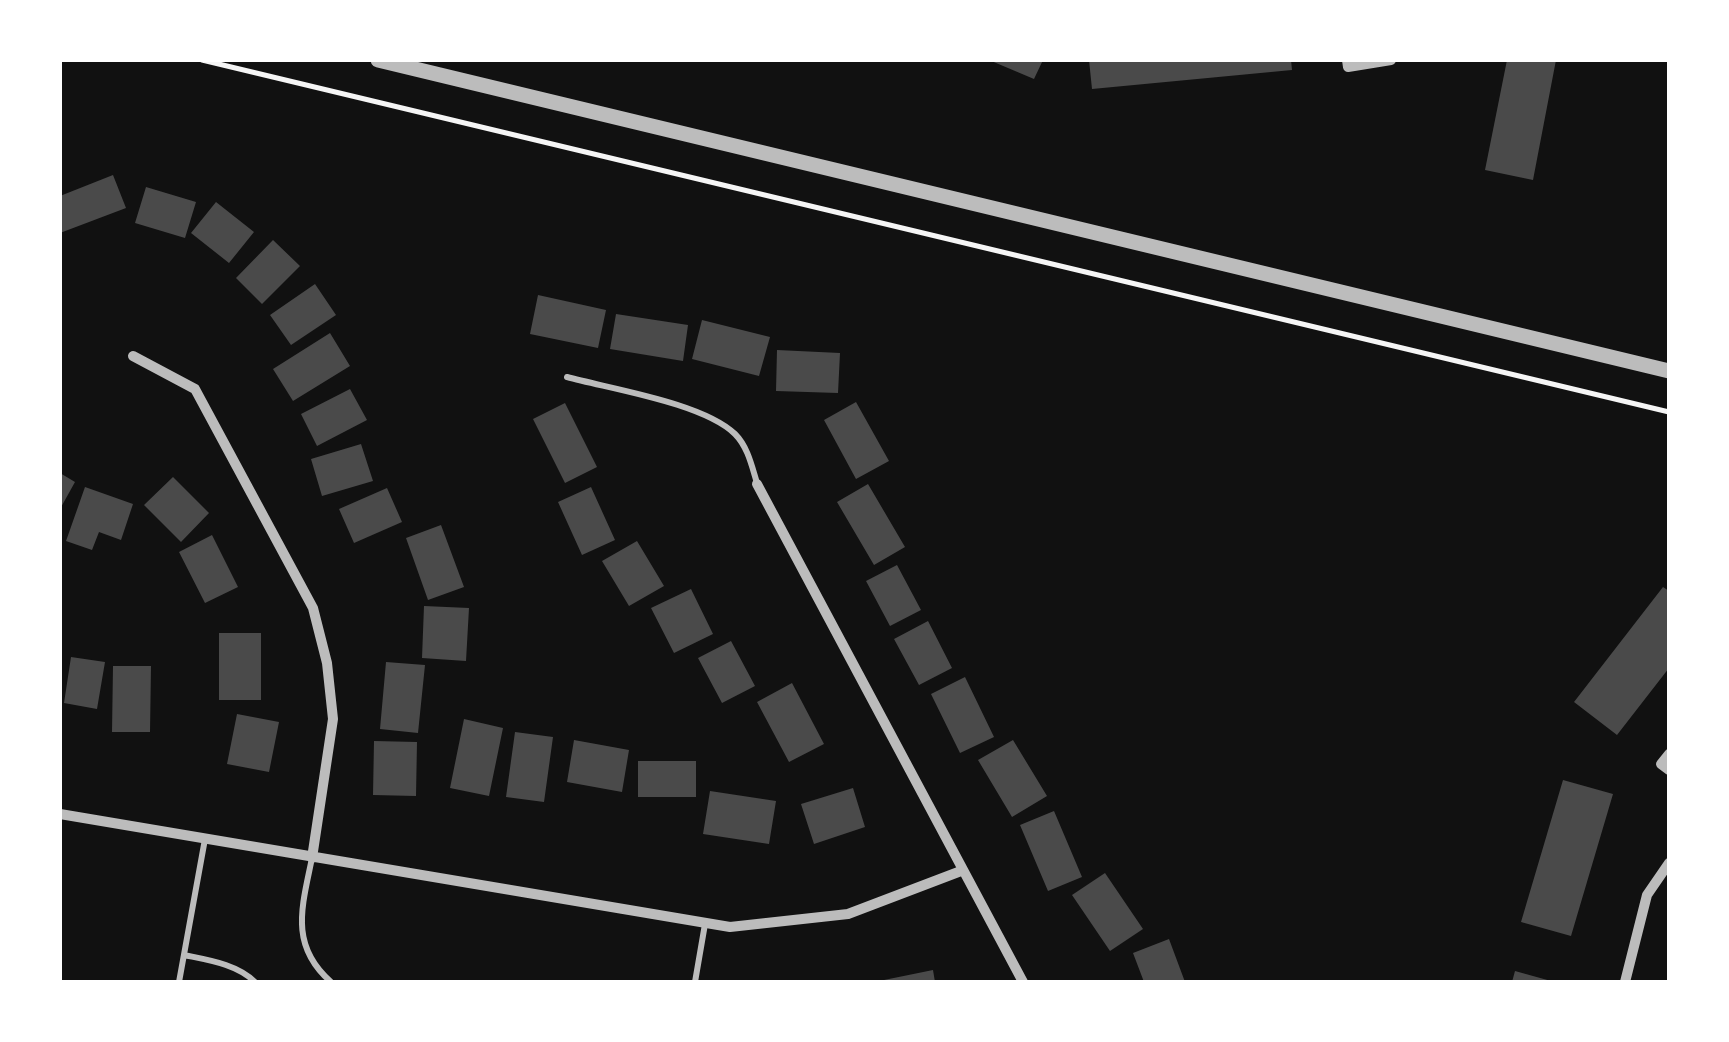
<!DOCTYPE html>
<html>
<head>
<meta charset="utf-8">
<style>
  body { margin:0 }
  #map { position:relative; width:1729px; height:1042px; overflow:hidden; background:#111; font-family:Jost,sans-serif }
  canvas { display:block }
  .frame { position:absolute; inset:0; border:62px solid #fff; pointer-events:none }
</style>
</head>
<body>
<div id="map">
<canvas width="1729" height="1042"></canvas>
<div class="frame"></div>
</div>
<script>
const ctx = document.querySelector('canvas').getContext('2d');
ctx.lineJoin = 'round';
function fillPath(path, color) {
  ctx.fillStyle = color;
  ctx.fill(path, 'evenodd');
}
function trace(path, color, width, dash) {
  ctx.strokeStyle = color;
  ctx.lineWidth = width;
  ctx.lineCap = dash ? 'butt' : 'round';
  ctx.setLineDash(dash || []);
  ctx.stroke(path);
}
const building = new Path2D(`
  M989 60H1043L1034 79Z
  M1089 60H1291L1292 70 1092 89Z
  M1507 60H1556L1533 180 1485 170Z
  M113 175 126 208 60 233V196Z
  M146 187 196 202 185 238 135 223Z
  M216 202 254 232 229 263 191 233Z
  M273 240 300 266 262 304 236 278Z
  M315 284 336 315 291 345 270 315Z
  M538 295 606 310 598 348 530 334Z
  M616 314 688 325 683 361 610 349Z
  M702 320 770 337 759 376 692 359Z
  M330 333 350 366 293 401 273 369Z
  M777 350 840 353 838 393 776 391Z
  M350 389 367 420 317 446 301 414Z
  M856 402 889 461 856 479 824 420Z
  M565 403 597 467 565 483 533 419Z
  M361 444 373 481 322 496 311 459Z
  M60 473 75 482 60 509Z
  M173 477 209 513 181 542 144 505Z
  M868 484 905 547 874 565 837 502Z
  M85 487 133 504 121 540 99 532 92 550 66 541Z
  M591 487 615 540 582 555 558 502Z
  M387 488 402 522 354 543 339 509Z
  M441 525 464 587 428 600 406 538Z
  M212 535 238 587 205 603 179 552Z
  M637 541 664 586 629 606 602 561Z
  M897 565 921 610 890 626 866 581Z
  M1663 587 1669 591V668L1617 735 1574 702Z
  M691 589 713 634 674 653 651 608Z
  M424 606 469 608 466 661 422 658Z
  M928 621 952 668 919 685 894 639Z
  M219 633H261V700H219Z
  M731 641 755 686 722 703 698 658Z
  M71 657 105 662 97 709 64 703Z
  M386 662 425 665 418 733 380 729Z
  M113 666H151L150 732H112Z
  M965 677 994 737 960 753 931 694Z
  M792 683 824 744 789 762 757 702Z
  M237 714 279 722 269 772 227 764Z
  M464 719 503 728 489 796 450 788Z
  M515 732 553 737 544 802 506 797Z
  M574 740 629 750 622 792 567 782Z
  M1013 740 1047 796 1012 817 978 760Z
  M374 741 417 742 416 796 373 795Z
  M638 761H696V797H638Z
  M1563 780 1613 794 1571 936 1521 922Z
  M853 788 865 827 814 844 801 804Z
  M710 791 776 801 769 844 703 834Z
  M1054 811 1082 877 1048 891 1020 825Z
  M1105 873 1143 929 1110 951 1072 895Z
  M1169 939 1185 982H1144L1133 953Z
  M933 970 935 982H884V980Z
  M1515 971 1551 981V982H1512Z`);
const path = new Path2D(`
  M202 60 1669 412`);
const service = new Path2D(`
  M567 377C611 389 703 403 735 434 748 447 752 467 757 483
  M312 858C302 907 289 945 331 982
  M184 955C208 960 237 964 255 982
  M179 982 205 839
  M695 982 705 924`);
const minor = new Path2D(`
  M1347 60 1348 67 1391 60
  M133 356 195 389 313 608 327 663 333 719 312 858
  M757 484 1023 982
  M1669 754 1661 764 1669 770
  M60 814 730 927 848 914 961 871
  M1625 982 1647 895 1669 863`);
const tertiary = new Path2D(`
  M378 60 1669 371`);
fillPath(building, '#4a4a4a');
trace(path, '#f5f5f5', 5);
trace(service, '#bcbcbc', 6);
trace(minor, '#bcbcbc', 10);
trace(tertiary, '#bcbcbc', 15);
</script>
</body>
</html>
